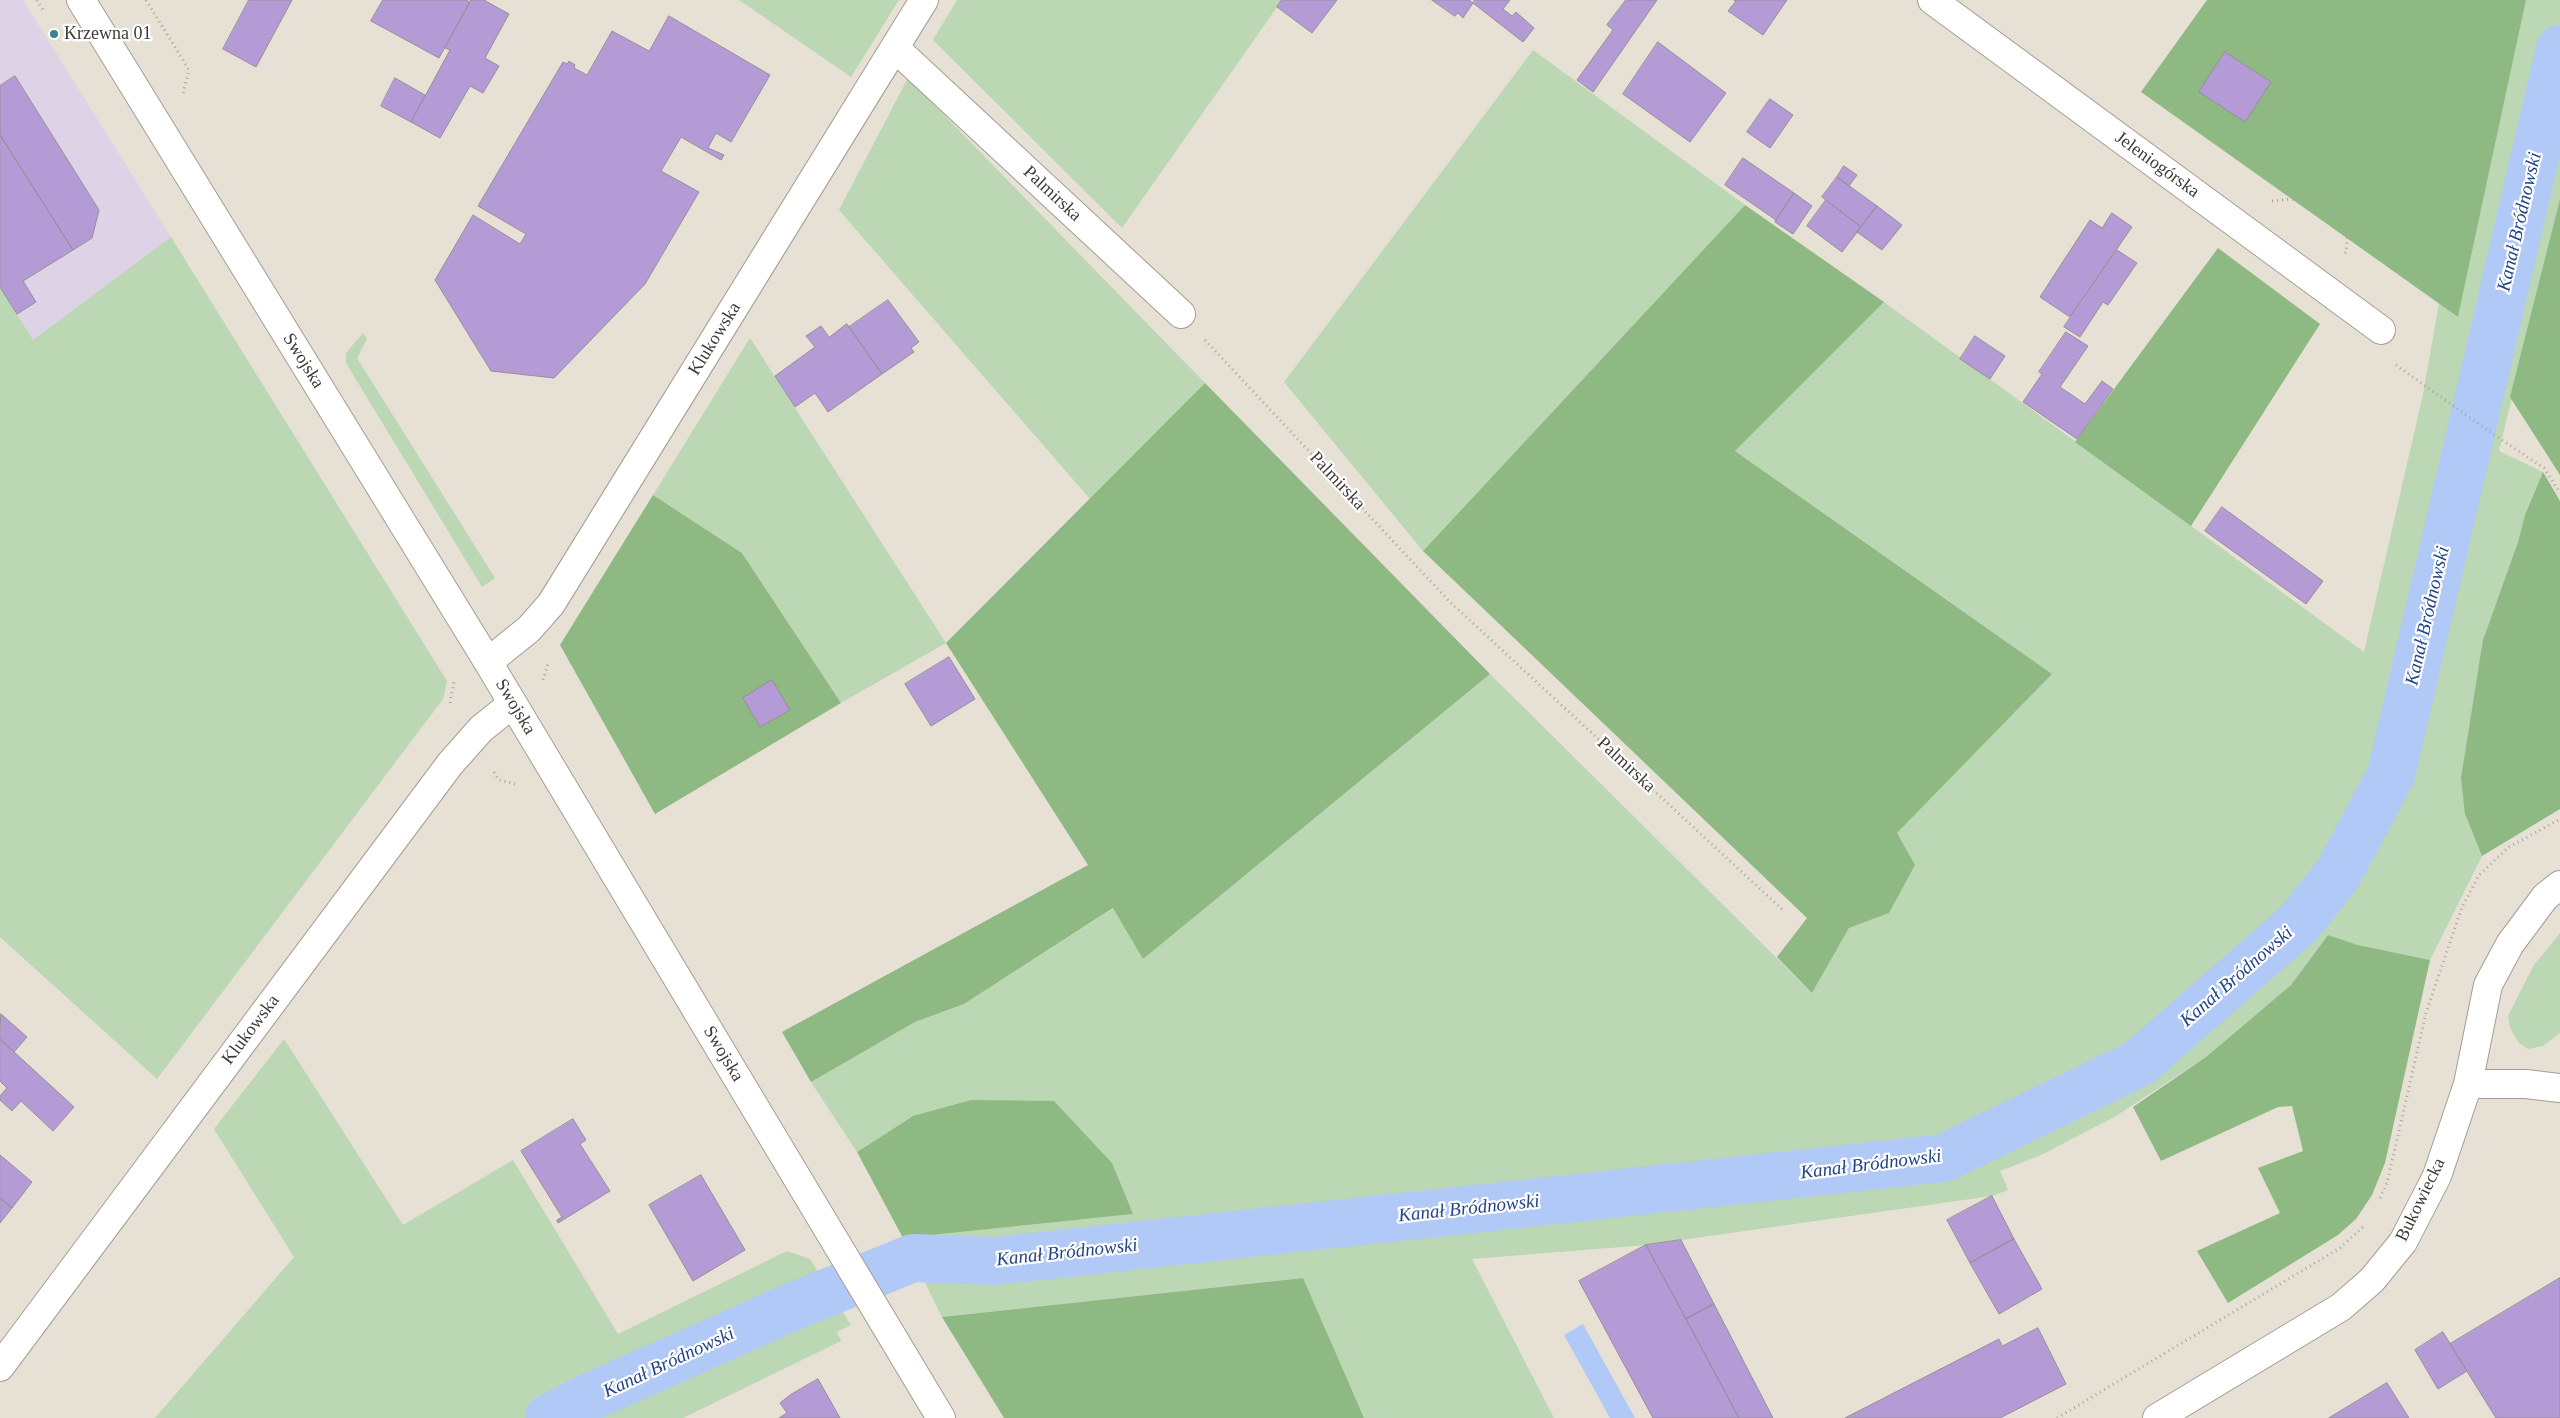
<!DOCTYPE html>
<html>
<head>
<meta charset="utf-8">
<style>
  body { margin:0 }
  canvas { display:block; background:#e7e0d5 }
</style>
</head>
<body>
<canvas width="2560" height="1418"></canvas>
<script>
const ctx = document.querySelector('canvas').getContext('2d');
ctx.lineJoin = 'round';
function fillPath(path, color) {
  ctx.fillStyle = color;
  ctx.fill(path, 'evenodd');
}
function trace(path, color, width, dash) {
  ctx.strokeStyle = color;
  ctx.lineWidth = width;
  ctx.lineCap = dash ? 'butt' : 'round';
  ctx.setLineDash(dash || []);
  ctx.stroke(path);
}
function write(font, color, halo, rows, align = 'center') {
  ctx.font = font + ' Georgia,serif';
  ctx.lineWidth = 4.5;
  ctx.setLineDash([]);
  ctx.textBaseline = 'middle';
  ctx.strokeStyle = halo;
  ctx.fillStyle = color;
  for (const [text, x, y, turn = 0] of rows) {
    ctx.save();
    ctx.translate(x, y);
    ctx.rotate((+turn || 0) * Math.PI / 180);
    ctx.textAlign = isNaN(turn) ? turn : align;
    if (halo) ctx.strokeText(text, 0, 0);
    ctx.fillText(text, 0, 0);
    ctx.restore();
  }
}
const commercial = new Path2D(`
  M0 0H23L171 237 33 341 0 287Z`);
const green = new Path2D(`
  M739 0H899L851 77Z
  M957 0H1282L1122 228 933 40Z
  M2526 0H2560V199L2499 451 2543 472 2525 515 2518 542 2483 640 2465 814 2482 856 2430 960 2358 945 2328 935 2291 985 2206 1057 2116 1116 2041 1155 2000 1171 2008 1190 1992 1196 1646 1245 1472 1259 1554 1418H1364L1302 1278 942 1317 903 1238 1133 1214 913 1116 857 1152 811 1082 915 1022 964 1004 1114 908 1143 958 1490 674 1812 993 1849 928 1889 913 1897 833 2052 674 1735 451 1884 302 2364 652 2423 394 2439 303 2458 317Z
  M1533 50 1745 205 1423 551 1284 382Z
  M908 78 1205 383 1090 499 839 210Z
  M171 237 447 681 443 699 157 1079 0 937V287L33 340Z
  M363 333 367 339 357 358 495 578 482 587 346 363V353Z
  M750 338 946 643 841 703 742 553 653 495Z
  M2560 933V1033L2543 1046 2528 1049 2519 1043 2510 1028 2508 1016 2534 965Z
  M284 1039 403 1225 513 1160 618 1334 787 1251 810 1259 851 1325 837 1332 841 1341 683 1418H155L294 1257 214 1129Z`);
const forest = new Path2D(`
  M2207 0H2526L2458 317 2141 92Z
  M2560 199V475L2510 397Z
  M1745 205 1884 302 1735 451 2052 674 1897 833 1915 865 1889 913 1849 928 1812 993 1777 957 1807 918 1423 551Z
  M2218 248 2320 324 2191 526 2075 442Z
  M1205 383 1490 674 1143 959 1113 908 964 1004 915 1022 811 1082 782 1032 1088 865 946 643Z
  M2543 472 2560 501V809L2482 856 2465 814 2461 778 2483 640 2518 542 2525 515Z
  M653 495 742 553 841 703 655 814 560 645Z
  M2328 935 2358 945 2430 960 2385 1163 2372 1195 2356 1219 2338 1235 2228 1303 2197 1251 2280 1213 2258 1168 2303 1151 2292 1106 2278 1107 2161 1161 2133 1107 2206 1057 2291 985Z
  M971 1100 1054 1101 1112 1163 1133 1214 903 1238 857 1152 913 1116Z
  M1303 1278 1364 1418H1004L942 1317Z`);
const water = new Path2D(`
  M1583 1324 1635 1418H1610L1564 1335Z`);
const canal = new Path2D(`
  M549 1418 581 1401 794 1306 913 1258 994 1261 1944 1158 2139 1063 2299 923 2338 874 2391 775 2560 49`);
const building = new Path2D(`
  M249 0H292L256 67 223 49Z
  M383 0H466L470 2 439 58 371 21Z
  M471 0H484L509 14 485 58 499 66 483 93 470 86 440 138 411 122 450 50 445 48Z
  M1282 0H1337L1312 33 1277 7Z
  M1432 0H1469L1473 3 1463 18 1458 13 1455 16Z
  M1475 0H1510L1503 9 1512 16 1516 12 1534 28 1523 42 1473 3Z
  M1626 0H1657L1593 92 1577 80 1613 30 1607 25Z
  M1734 0H1787L1763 35 1728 11 1736 1Z
  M669 16 770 75 731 142 716 133 708 148 724 155 721 160 681 137 661 171 699 192 645 284 554 378 491 371 435 280 473 215 520 244 526 234 478 206 563 62 567 64 569 61 575 65 574 68 587 75 612 31 649 51Z
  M1658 42 1726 93 1690 142 1623 94Z
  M2225 52 2271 82 2245 122 2199 92Z
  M15 76 99 210 92 238 73 250 0 135V86Z
  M395 78 425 95 411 122 381 106Z
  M1770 99 1793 115 1770 148 1747 132Z
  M0 135 73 250 23 281 36 302 17 314 0 287Z
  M1743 158 1794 193 1776 220 1725 185Z
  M1844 166 1857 175 1849 186 1837 177Z
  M1837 177 1877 206 1861 227 1822 197Z
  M1794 193 1812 206 1793 234 1775 222Z
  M1826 200 1861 227 1842 252 1807 226Z
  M1877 206 1902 225 1882 250 1857 232Z
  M2112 213 2132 227 2070 317 2040 297 2090 220 2102 228Z
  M2117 250 2137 263 2108 305 2103 302 2080 337 2064 327Z
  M888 300 919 342 911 348 914 352 882 374 849 327Z
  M847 324 882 374 828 412 815 393 795 407 775 376 815 347 806 336 821 326 829 337Z
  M2066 332 2088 346 2060 387 2085 404 2102 381 2113 389 2077 439 2023 402 2042 374 2039 372Z
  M1975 336 2005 356 1990 379 1960 359Z
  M2222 507 2323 581 2306 604 2205 531Z
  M949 657 975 699 931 726 905 684Z
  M772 680 790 710 760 727 743 698Z
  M1 1014 27 1037 14 1052 0 1039Z
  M0 1039 74 1107 53 1131 21 1101 12 1111 0 1100V1096L7 1088 0 1081Z
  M573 1119 586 1140 580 1144 610 1191 558 1223 557 1220 562 1217 521 1151Z
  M0 1155 32 1182 12 1208 0 1198Z
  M701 1175 745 1250 693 1281 649 1205Z
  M1992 1196 2014 1239 1970 1263 1947 1220Z
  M0 1198 12 1208 0 1223Z
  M2014 1239 2042 1289 1999 1314 1970 1263Z
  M1681 1240 1714 1304 1686 1319 1646 1245Z
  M1646 1245 1686 1319 1739 1418H1653L1579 1281Z
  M2560 1278V1418H2496L2450 1344Z
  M1714 1304 1773 1418H1739L1686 1319Z
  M2038 1328 2066 1384 2000 1418H1845L1999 1339 2002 1346Z
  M2443 1332 2467 1371 2438 1389 2415 1350Z
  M818 1379 840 1418H779L787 1413 780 1403 790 1395Z
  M2387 1383 2409 1418H2329Z`);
const path = new Path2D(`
  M37 0 43 10
  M146 0 189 70 183 94
  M2272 201C2313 196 2318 200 2348 228L2346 252 2343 256
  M1205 340 1449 601 1784 911
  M2396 365 2497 437 2544 468 2560 493
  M543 680 548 664
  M450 703 454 682
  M494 772 499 780 515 784
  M2380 1198 2387 1183 2426 1013 2462 907 2479 875 2509 847 2560 819
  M2057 1418 2340 1248 2363 1227`);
const minor = new Path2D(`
  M81 0 488 662 941 1418
  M1932 0 2381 330
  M895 48 1181 314
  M488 662 529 629 551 604 924 0
  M2468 1084H2526L2560 1088
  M0 1367 450 764 481 729 512 704
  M2157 1418 2341 1307 2372 1280 2403 1242 2437 1176 2468 1084 2488 985 2510 944 2545 897 2560 885`);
const markers = [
  [54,34,5,"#3b828c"]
];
const poiNames = [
  ["Krzewna 01",64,34]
];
const streetNames = [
  ["Jeleniogórska",2157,165,36],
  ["Palmirska",1052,194,43],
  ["Klukowska",715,339,-58],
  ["Swojska",303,361,58],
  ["Palmirska",1337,481,47],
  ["Swojska",515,707,59],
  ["Palmirska",1626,765,43],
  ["Klukowska",251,1030,-53],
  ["Swojska",723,1054,59],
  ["Bukowiecka",2421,1200,-64]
];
const waterNames = [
  ["Kanał Bródnowski",2520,222,-77],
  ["Kanał Bródnowski",2428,616,-77],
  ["Kanał Bródnowski",2237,977,-41],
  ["Kanał Bródnowski",1871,1165,-7],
  ["Kanał Bródnowski",1469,1209,-6],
  ["Kanał Bródnowski",1067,1253,-6],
  ["Kanał Bródnowski",669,1363,-25]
];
fillPath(commercial, '#ded2e7');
fillPath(green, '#bbd7b4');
fillPath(forest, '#8eb983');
fillPath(water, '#b0c9f7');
trace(canal, '#b0c9f7', 48);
fillPath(building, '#b59bd6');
trace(building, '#948f9b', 1);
trace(minor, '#a49d93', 30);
trace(path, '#aaa49c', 3, [1, 4]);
trace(minor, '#fff', 28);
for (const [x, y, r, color] of markers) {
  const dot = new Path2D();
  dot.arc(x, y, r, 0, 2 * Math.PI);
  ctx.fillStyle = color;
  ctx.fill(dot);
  trace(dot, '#fff', 2);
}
write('18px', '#3d3b36', '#fff', poiNames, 'left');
write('18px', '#3d3b36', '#fff', streetNames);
write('italic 19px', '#234487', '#fff', waterNames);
</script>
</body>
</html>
